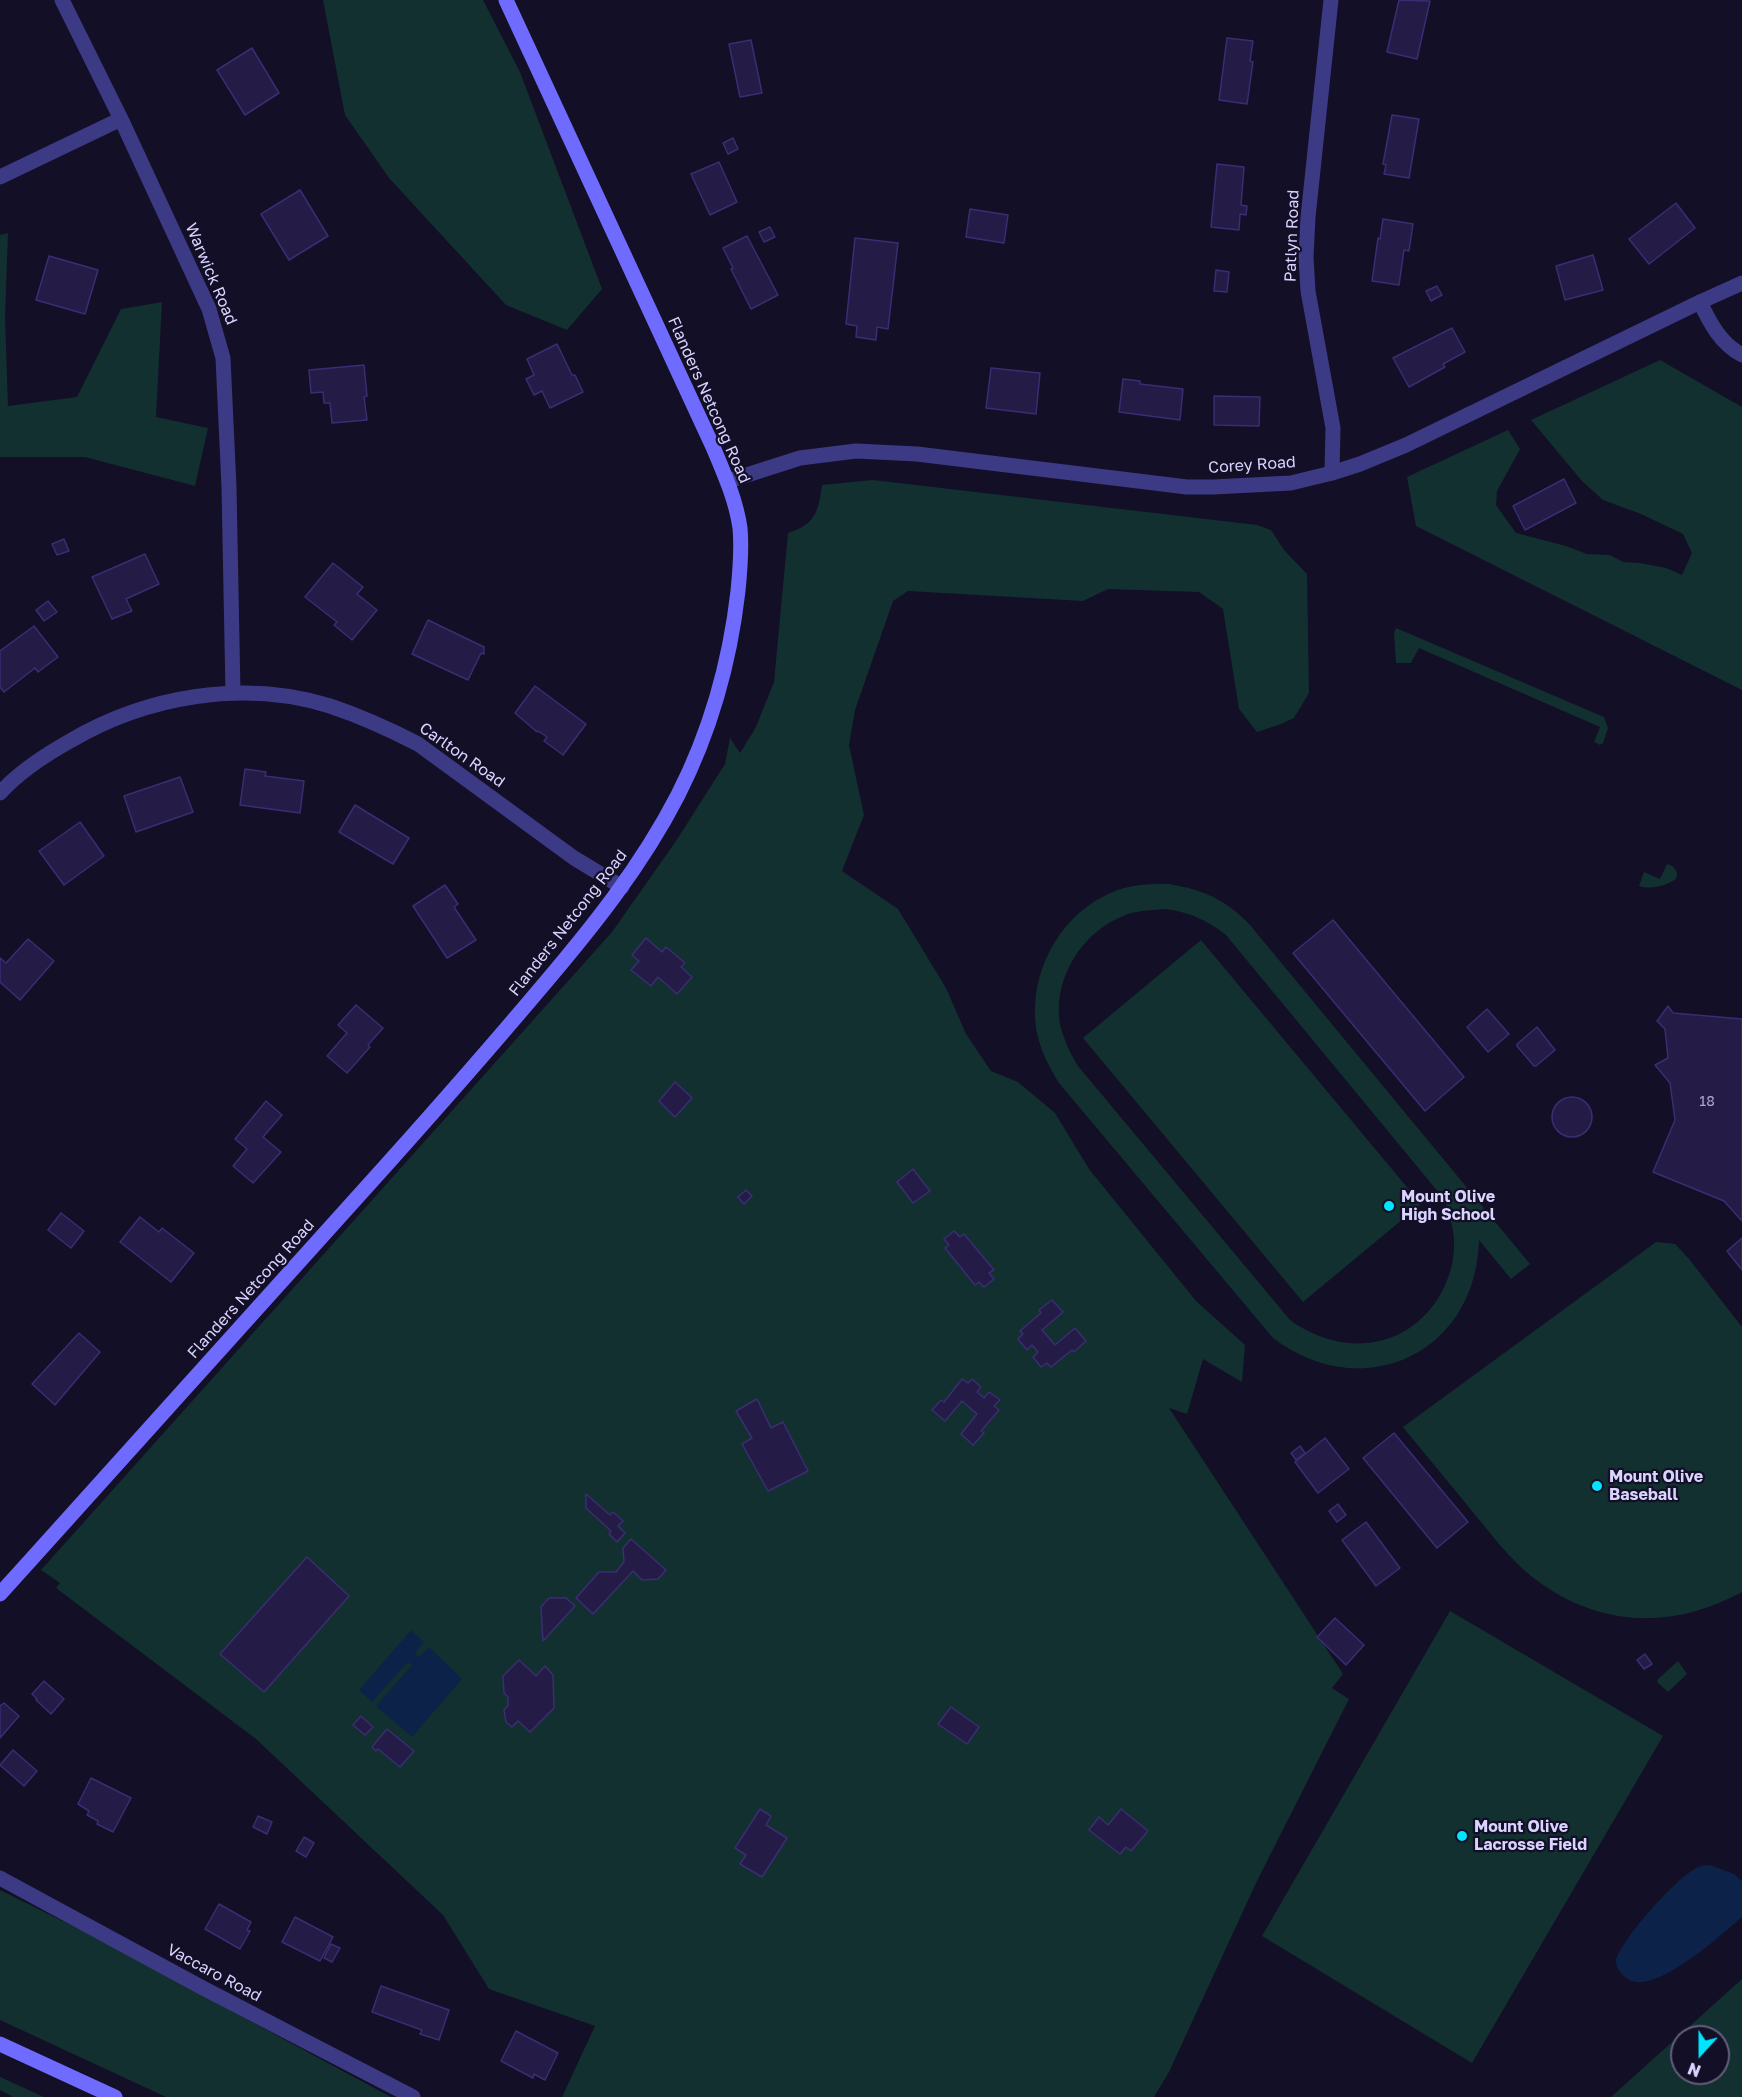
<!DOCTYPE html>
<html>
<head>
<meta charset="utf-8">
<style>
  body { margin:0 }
  #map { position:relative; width:1742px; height:2097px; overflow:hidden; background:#130f26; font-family:"Golos Text",sans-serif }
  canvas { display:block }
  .north { position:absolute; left:1670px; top:2025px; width:60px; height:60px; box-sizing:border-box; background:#130f26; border:2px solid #625e7d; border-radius:50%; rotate:201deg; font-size:16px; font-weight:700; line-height:24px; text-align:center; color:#d9d4ff }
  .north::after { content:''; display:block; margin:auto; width:21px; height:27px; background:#00e5ff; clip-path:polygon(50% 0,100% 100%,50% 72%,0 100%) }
</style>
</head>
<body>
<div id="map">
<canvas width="1742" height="2097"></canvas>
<div class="north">N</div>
</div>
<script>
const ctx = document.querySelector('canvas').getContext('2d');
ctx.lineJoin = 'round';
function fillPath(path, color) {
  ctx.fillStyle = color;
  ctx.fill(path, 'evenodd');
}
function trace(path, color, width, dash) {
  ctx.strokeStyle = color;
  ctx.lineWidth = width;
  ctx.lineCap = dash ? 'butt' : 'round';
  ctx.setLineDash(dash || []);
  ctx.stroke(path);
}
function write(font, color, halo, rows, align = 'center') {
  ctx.font = font + ' "Golos Text",sans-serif';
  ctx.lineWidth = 4.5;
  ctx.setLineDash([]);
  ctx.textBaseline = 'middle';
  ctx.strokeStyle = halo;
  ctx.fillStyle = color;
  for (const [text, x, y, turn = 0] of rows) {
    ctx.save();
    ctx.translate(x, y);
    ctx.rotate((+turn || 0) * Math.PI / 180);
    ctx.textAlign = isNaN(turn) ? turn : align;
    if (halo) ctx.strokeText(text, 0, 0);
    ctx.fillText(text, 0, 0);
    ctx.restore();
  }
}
const green = new Path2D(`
  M323 0H483L520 72 602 289 567 330 506 305 389 178 345 115Z
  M8 233 5 317 8 406 77 397 121 309 162 302 156 417 208 428 195 486 85 457H0V235Z
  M1660 360 1742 407V690L1416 526 1407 477 1508 430 1520 449 1497 491 1496 505 1516 533 1566 546 1587 554 1610 555 1623 562 1640 563 1666 568 1682 575 1692 553 1683 534 1641 514 1603 500 1582 481 1531 420Z
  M873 480 1257 525 1271 530 1284 550 1307 574 1309 693 1294 718 1281 724 1257 732 1239 709 1223 609 1199 592 1108 589 1083 601 908 591 893 601 855 710 849 745 864 815 842 871 898 909 946 988 966 1034 991 1071 1018 1082 1055 1113 1089 1169 1196 1301 1245 1345 1242 1382 1203 1359 1187 1414 1169 1408 1343 1674 1332 1688 1349 1699 1256 1883 1169 2072 1154 2097H562L595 2026 489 1989 443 1915 256 1739 56 1588 60 1583 41 1570 612 932 676 841 725 764 730 738 740 753 755 729 774 682 788 533C816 524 818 512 822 485Z
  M1396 628 1604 717 1608 728 1603 743 1600 745 1594 742 1600 727 1419 648 1411 663H1396L1394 633Z
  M1667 864C1675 866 1680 873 1675 880 1664 886 1650 890 1639 886L1644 872 1660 879Z
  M1169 884C1204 890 1225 899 1250 925L1530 1264 1511 1279 1479 1240C1476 1354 1363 1406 1273 1338L1059 1083C1049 1067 1041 1051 1037 1033 1026 972 1063 906 1124 888 1139 884 1154 884 1169 884ZM1165 909C1189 912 1207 920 1226 935L1444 1199C1449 1212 1453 1226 1454 1240 1455 1260 1449 1280 1439 1297 1405 1352 1339 1356 1290 1320L1078 1066C1071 1055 1065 1042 1061 1028 1050 979 1085 926 1132 913 1143 910 1154 910 1165 909Z
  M1201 940 1421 1204 1303 1302 1083 1038Z
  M1656 1242 1675 1244 1689 1259 1742 1327V1592C1676 1628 1606 1628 1543 1585 1516 1567 1496 1540 1476 1516 1452 1486 1427 1457 1403 1427Z
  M1450 1611 1663 1736 1472 2063 1262 1936Z
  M1678 1661 1687 1674 1668 1692 1657 1682 1658 1679Z
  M0 1890 89 1934 391 2097H166L0 2020Z
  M1742 1979V2097H1611ZM1682 2037H1718V2073H1682Z
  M0 2077 44 2097H13L0 2090Z`);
const water = new Path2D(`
  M411 1630 424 1642 415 1653 419 1657 429 1647 462 1679 412 1737 376 1706 412 1665 408 1662 372 1702 359 1690Z
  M1710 1865 1734 1874 1742 1881V1917C1722 1934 1648 2003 1624 1976 1620 1972 1615 1966 1616 1960 1622 1939 1680 1872 1701 1866 1701 1866 1709 1865 1710 1865Z`);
const building = new Path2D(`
  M1399 0 1430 1 1417 59 1387 52Z
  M1227 38 1253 41 1250 61 1253 62 1247 104 1219 100Z
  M751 40 762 93 740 97 729 44Z
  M252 48 279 93 245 115 217 70Z
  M1392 115 1419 119 1409 178 1384 174 1386 165 1383 164Z
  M733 138 738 149 728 154 723 143Z
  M719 162 737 202 710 215 691 174Z
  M1217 164 1244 167 1241 205 1247 206 1246 215 1240 214 1239 230 1211 227Z
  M300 190 328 236 289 260 261 214Z
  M1676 203 1695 228 1649 264 1629 239Z
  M970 209 1008 215 1004 243 966 237Z
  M1383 219 1413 224 1409 251 1404 250 1399 285 1372 281 1378 238 1380 239Z
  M770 227 775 237 764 242 759 232Z
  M747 236 778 295 751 309 731 269 733 268 723 248Z
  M855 238 898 243 888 329 877 327 876 340 856 337 857 326 846 324Z
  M1593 255 1603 290 1565 300 1556 266Z
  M49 256 98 270 85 314 36 300Z
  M1216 270 1229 272 1227 292 1214 291Z
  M1437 286 1442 295 1431 301 1426 291Z
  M1452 328 1465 352 1443 364 1445 367 1409 387 1393 358Z
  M557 344 572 375H575L583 392 550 408 542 391 534 395 526 379 534 375 527 359Z
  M364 365 367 396 364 397 367 420 332 423 330 403H324L323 392 311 393 309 370Z
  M991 368 1040 373 1036 414 986 408Z
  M1123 379 1140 381V384L1183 389 1180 420 1119 412Z
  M1214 396 1260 397 1259 426 1214 425Z
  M1564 479 1576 503 1525 530 1513 506Z
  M64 539 69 551 57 555 52 544Z
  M145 554 159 584 126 599 132 611 112 619 92 577Z
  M333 563 363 587 357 594 377 610 352 640 334 625 337 622 305 597Z
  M48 601 57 612 44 621 36 610Z
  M428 620 484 647V654L481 653 468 680 412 654Z
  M34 626 58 657 38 672 35 668 4 692 0 687V651Z
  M535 686 586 724 563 755 544 741 547 737 538 731 537 732 515 713Z
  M245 769 266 772 265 776 304 781 300 813 240 805Z
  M180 777 193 812 136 832 124 796Z
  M355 805 409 838 393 864 339 832Z
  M80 822 104 856 64 885 39 851Z
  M445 885 458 904 454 907 476 940 447 958 413 906Z
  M1333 920 1464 1077 1425 1111 1293 953Z
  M646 938 662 952 666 947 685 963 681 967 692 977 677 994 658 977 651 986 631 970 639 961 632 955Z
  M28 939 54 961 20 1000 0 982V958L6 963Z
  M356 1005 383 1028 368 1045 370 1047 347 1073 327 1056 347 1033 338 1025Z
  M1668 1006 1673 1013 1742 1019V1221L1724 1201 1653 1172 1675 1120 1670 1083 1655 1065 1668 1058 1665 1029 1657 1021Z
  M1487 1009 1509 1034 1488 1052 1467 1027Z
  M1537 1027 1555 1050 1536 1066H1534L1517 1046V1044Z
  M675 1082 692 1098 675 1117 659 1101Z
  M1552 1117a20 20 0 1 1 40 0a20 20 0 1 1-40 0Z
  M266 1101 282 1115 263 1137 281 1152 253 1183 233 1166 247 1149 235 1139Z
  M913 1169 930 1191 913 1203 897 1182Z
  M746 1190 752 1196 744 1204 738 1197Z
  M61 1213 84 1231 71 1248 48 1230Z
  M140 1217 159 1232 162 1228 194 1253 171 1282 120 1242Z
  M954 1231 960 1237 964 1234 994 1270 989 1273 994 1279 984 1287 979 1282 975 1285 945 1248 949 1245 944 1239Z
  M1742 1238V1270L1727 1251Z
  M1052 1300 1063 1312 1042 1330 1055 1345 1075 1328 1086 1341 1074 1352 1072 1350 1051 1367 1047 1363 1041 1367 1033 1357 1038 1352 1032 1345 1027 1350 1018 1339 1023 1334 1020 1331 1041 1313 1039 1310Z
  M79 1333 100 1352 55 1405 32 1384Z
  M962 1379 968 1383 972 1379 981 1387 977 1392 984 1398 989 1392 1000 1400 994 1406 999 1410 981 1431 984 1433 973 1445 961 1434 977 1414 962 1401 945 1421 932 1410 941 1400 944 1402Z
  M757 1399 771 1428 783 1422 808 1471 768 1491 742 1444 752 1438 736 1411Z
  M1394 1433 1468 1522 1437 1548 1363 1458Z
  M1325 1438 1349 1469 1318 1493 1295 1462Z
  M1300 1446 1305 1453 1296 1460 1291 1453Z
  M586 1494 610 1515 613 1512 623 1521 618 1526 625 1533 617 1542 609 1534 611 1531 586 1508Z
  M1338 1504 1346 1515 1337 1522 1329 1511Z
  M1366 1522 1400 1568 1376 1586 1342 1540Z
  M631 1539 666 1570 658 1579 642 1580 633 1571 593 1614 576 1598 599 1572H616L624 1562 623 1548Z
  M307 1557 349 1596 264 1692 220 1654Z
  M549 1598H566L575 1606 543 1641 541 1607Z
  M1335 1618 1364 1645 1346 1665 1317 1637Z
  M1645 1654 1652 1664 1644 1669 1637 1660Z
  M519 1660 536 1676 545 1666 553 1675 554 1708 530 1732 518 1721 512 1727 506 1722 504 1710 508 1705V1697L504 1693 503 1676Z
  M44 1681 64 1699 51 1714 36 1700 37 1699 32 1694Z
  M4 1703 19 1716 0 1738V1706Z
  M951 1707 979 1727 967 1744 938 1724Z
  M361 1716 373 1727 365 1735 353 1725Z
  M387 1729 414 1751 400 1767 378 1749 376 1751 372 1747Z
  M13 1750 37 1771 24 1786 0 1765Z
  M91 1778 131 1798 113 1832 97 1824 98 1821 87 1815 89 1811 78 1804Z
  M760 1809 771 1816 766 1825 787 1838 762 1877 740 1864 746 1855 735 1848Z
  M1121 1809 1148 1831 1131 1851 1126 1847 1120 1854 1089 1830 1099 1817 1108 1825Z
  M258 1816 272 1822 267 1834 253 1827Z
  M304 1837 314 1843 306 1857 296 1851Z
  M219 1904 251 1922 247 1930 250 1931 240 1949 205 1929Z
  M295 1917 333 1937 320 1961 282 1942Z
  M331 1944 340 1948 332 1962 324 1958Z
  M381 1986 449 2010 439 2040 420 2034 422 2030 372 2012Z
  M516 2031 558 2053 545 2080 534 2074 533 2078 501 2061Z`);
const minor = new Path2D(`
  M62 0 121 119 209 309 223 358 229 487 233 693
  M1331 0 1308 217 1306 257 1308 291 1333 428 1332 473
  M0 177 121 119
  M1700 302C1710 323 1720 343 1742 355
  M0 793C19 772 45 755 70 741 146 696 244 679 330 706 360 716 389 729 418 744L574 858 622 887
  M0 1878 201 1987 413 2097`);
const tertiary = new Path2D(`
  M728 481 800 458 856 451 917 454 1187 487H1213L1291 483 1332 473 1360 464 1406 445 1700 302 1742 283`);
const secondary = new Path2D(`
  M0 1594C130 1450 259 1305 389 1162 440 1105 490 1048 539 990 591 929 641 867 678 795 710 732 730 661 738 591 740 571 742 549 740 528 736 500 724 473 713 447L506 0
  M0 2044 115 2097`);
const markers = [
  [1389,1206,6,"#00e5ff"],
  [1597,1486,6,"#00e5ff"],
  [1462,1836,6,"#00e5ff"]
];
const numberNames = [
  ["18",1707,1102]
];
const streetNames = [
  ["Patlyn Road",1292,236,-88],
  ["Warwick Road",211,274,67],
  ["Flanders Netcong Road",709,400,66],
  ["Corey Road",1252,465,-4],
  ["Carlton Road",462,755,35],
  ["Flanders Netcong Road",568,923,-52],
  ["Flanders Netcong Road",251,1289,-48],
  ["Vaccaro Road",214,1973,28]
];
const poiNames = [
  ["Mount Olive",1401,1197],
  ["High School",1401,1215],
  ["Mount Olive",1609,1477],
  ["Baseball",1609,1495],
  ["Mount Olive",1474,1827],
  ["Lacrosse Field",1474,1845]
];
fillPath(green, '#12302f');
fillPath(water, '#0c2248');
fillPath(building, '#241b47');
trace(building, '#3b2d73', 1.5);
trace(minor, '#3d3a85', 15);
trace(tertiary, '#3d3a85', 15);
trace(secondary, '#6f6bff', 15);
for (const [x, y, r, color] of markers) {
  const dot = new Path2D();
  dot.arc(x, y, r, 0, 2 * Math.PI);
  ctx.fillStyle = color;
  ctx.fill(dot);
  trace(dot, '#130f26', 2);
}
write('14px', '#aca6d1', null, numberNames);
write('16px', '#d9d4ff', '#130f26', streetNames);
write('bold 16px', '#d9d4ff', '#130f26', poiNames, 'left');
</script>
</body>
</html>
